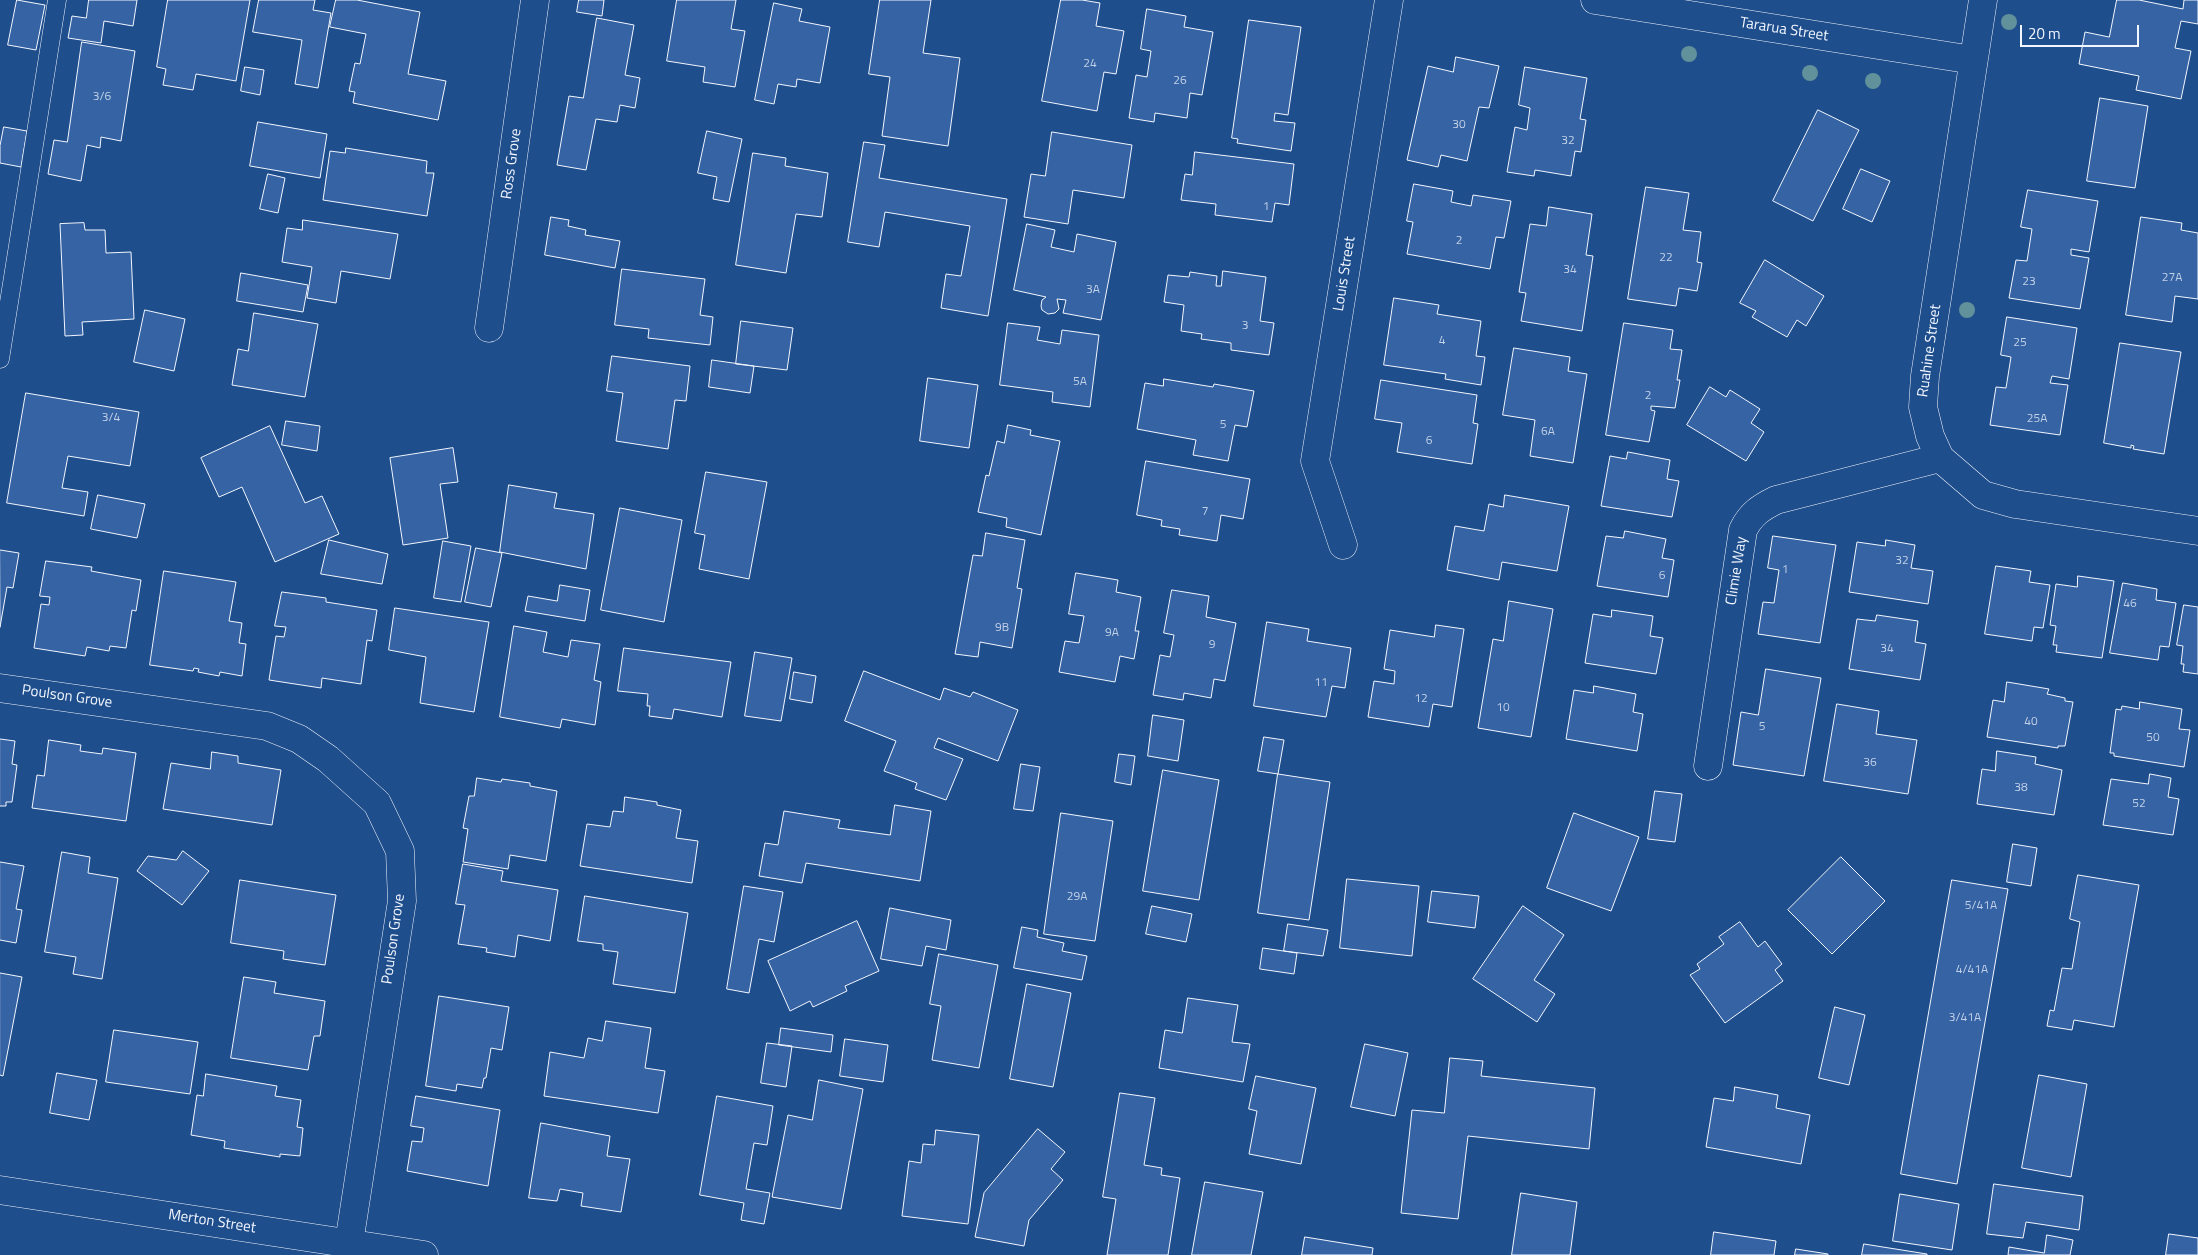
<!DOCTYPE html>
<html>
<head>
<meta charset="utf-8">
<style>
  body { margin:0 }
  #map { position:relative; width:2198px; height:1255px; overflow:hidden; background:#1f4e8c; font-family:"Titillium Web",sans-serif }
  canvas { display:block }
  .scale { position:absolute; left:2020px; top:25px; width:119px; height:22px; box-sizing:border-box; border:2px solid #f2f6ff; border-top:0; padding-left:6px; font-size:15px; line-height:18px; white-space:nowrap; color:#f2f6ff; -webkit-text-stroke:4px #1f4e8c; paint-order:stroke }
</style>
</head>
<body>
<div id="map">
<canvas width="2198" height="1255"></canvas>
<div class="scale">20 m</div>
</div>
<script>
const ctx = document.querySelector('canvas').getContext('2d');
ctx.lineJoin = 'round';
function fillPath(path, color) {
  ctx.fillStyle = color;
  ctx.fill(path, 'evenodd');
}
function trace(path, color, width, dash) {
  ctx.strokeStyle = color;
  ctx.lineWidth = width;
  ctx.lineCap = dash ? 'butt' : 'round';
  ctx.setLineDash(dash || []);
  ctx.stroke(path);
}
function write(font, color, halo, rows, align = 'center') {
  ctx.font = font + ' "Titillium Web",sans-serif';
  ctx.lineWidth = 4;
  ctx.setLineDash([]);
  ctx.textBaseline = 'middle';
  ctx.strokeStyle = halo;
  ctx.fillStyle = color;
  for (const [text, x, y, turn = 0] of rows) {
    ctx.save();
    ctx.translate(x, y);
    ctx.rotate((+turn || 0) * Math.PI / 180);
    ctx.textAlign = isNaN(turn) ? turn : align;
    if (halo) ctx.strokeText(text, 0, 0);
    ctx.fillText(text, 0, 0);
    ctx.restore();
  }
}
const building = new Path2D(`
  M17 0 45 5 36 50 8 45Z
  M89 0H137L133 26 104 21 101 43 68 38 72 16 86 18Z
  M168 0H250L236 81 196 74 193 90 163 85 166 69 157 67Z
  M259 0H315L313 10 331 13 318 88 295 84 302 40 253 32Z
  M336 0H357L420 12 408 74 446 81 438 120 353 103 355 92 349 91 355 63 360 64 366 34 330 27Z
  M579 0H604L602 16 577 12Z
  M677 0H736L731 29 745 31 735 87 703 82 705 67 667 61Z
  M880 0H931L923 53 960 58 948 146 882 136 890 77 869 74Z
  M1061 0H1082L1100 3 1096 26 1124 31 1116 74 1104 72 1097 111 1042 101Z
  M2117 0H2139L2183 9 2184 0H2198V24L2181 21 2175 48 2191 51 2181 99 2136 90 2139 76 2079 64 2085 32 2109 37Z
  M774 3 802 9 799 21 830 27 820 83 797 79 796 87 778 84 774 104 755 100Z
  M1147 9 1186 16 1184 27 1213 32 1202 95 1190 93 1187 118 1155 113 1154 122 1129 118 1136 75 1147 77 1151 51 1141 49Z
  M597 18 634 25 625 75 640 78 635 108 620 105 617 122 596 119 586 170 557 165 569 96 583 98Z
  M1249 20 1301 27 1288 115 1275 113 1274 121 1295 123 1291 151 1237 143 1238 139 1232 138Z
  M82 42 135 51 121 141 101 137 100 148 87 145 81 181 48 174 54 140 67 142Z
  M1456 57 1499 66 1489 108 1479 107 1467 161 1441 155 1438 167 1407 160 1428 66 1453 72Z
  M245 67 264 70 260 95 241 91Z
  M1525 67 1587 78 1580 119 1586 120 1581 152 1575 151 1571 176 1535 170 1534 176 1507 172 1515 127 1527 130 1530 108 1519 105Z
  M2100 98 2148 106 2135 188 2087 181Z
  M1818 110 1859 130 1813 221 1773 201Z
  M258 122 327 134 320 178 250 166Z
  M4 127 27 131 21 167 0 163V146Z
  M707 131 742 139 729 202 713 199 717 177 698 173Z
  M1052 132 1132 145 1124 198 1073 190 1068 224 1024 217 1031 174 1045 176Z
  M864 142 885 145 879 178 1007 199 988 316 941 308 946 274 961 276 970 226 885 212 879 247 848 242Z
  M346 148 427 161 426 173H434L427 216 323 200 330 151 345 153Z
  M1195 152 1294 164 1289 205 1275 203 1272 222 1215 215 1216 204 1181 200 1185 174 1192 175Z
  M753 153 786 158 785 166 828 173 822 217 796 214 786 273 736 265Z
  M1861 169 1890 181 1872 222 1843 209Z
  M268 174 285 178 278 213 260 209Z
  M1414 184 1453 191 1451 202 1471 206 1473 195 1511 201 1504 238 1496 237 1490 269 1407 254 1413 222 1407 221Z
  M1646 187 1689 193 1683 230 1701 232 1697 262 1702 263 1697 291 1679 288 1676 306 1628 299Z
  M2028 190 2098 201 2089 252 2071 249V255L2089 258 2080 309 2009 298 2016 260 2027 261 2032 229 2021 227Z
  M1549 207 1592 214 1586 255 1593 256 1582 331 1521 321 1526 293 1519 292 1530 224 1546 226Z
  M551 217 569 220 568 226 586 230 585 235 620 241 615 268 545 255Z
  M2141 217 2182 223 2181 230 2198 233V299L2175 296 2172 322 2126 315Z
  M303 220 398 234 390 279 341 271 336 303 307 298 312 267 282 262 287 228 302 230Z
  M84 223 85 230H105L106 253 131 252 134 319 82 322 83 335 65 336 60 224Z
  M1027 224 1055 230 1051 247 1074 252 1077 234 1116 242 1101 320 1063 313 1066 300 1057 299 1059 309 1055 313 1048 314 1042 310 1041 306 1042 300 1046 297 1014 290Z
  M1765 260 1824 296 1806 326 1797 320 1787 337 1752 317 1756 311 1740 303Z
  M622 269 705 279 700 315 713 317 710 345 648 338 649 329 615 325Z
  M1223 271 1266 277 1260 321 1274 323 1269 355 1231 350V343L1201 339 1202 334 1181 331 1184 305 1164 302 1168 275 1189 277 1190 272 1217 276 1216 286H1221Z
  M241 273 308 285 303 312 237 301Z
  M1394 298 1439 305 1437 314 1481 321 1476 356 1485 357 1481 385 1445 379 1446 374 1384 365Z
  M145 310 185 319 174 371 134 362Z
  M254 313 318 324 305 397 232 385 238 349 248 351Z
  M2007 317 2077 328 2069 379 2052 376 2050 383 2068 385 2060 435 1990 425 1996 387 2006 388 2011 357 2001 355Z
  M741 321 793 328 787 370 736 364Z
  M1008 323 1040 327 1037 340 1060 344 1062 330 1099 335 1090 407 1052 402 1053 392 1000 385Z
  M1624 323 1673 330 1670 349 1682 350 1677 380H1680L1675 408 1651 406V410L1655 411 1649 442 1606 435Z
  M2120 343 2181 352 2164 454 2133 449 2134 446 2131 445V448L2104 443Z
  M1514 348 1570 357 1568 371 1587 374 1573 463 1530 456 1535 420 1503 415Z
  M612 356 690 366 686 401 675 400 668 449 616 441 623 393 607 391Z
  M712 360 754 366 750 393 709 387Z
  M928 378 978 385 969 448 920 441Z
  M1164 379 1213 387 1214 384 1254 391 1247 427 1235 425 1228 461 1193 455 1196 440 1137 429 1145 383 1163 386Z
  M1381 380 1477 395 1473 423 1478 424 1472 464 1397 452 1402 423 1375 419Z
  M1710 387 1726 397 1730 390 1760 409 1751 423 1764 432 1746 461 1687 425Z
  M26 393 139 412 130 466 68 456 62 488 88 492 84 516 7 503Z
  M286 421 320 426 317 451 282 445Z
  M1008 425 1031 430 1030 435 1060 441 1041 535 1006 527 1007 518 978 512 986 475 989 476 997 441 1004 443Z
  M270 426 305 503 322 496 339 534 275 562 242 487 219 497 201 458Z
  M453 448 458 482 440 484 448 538 403 545 390 458Z
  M1628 452 1670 460 1667 479 1679 481 1672 517 1601 506 1610 456 1626 459Z
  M1146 461 1250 479 1243 519 1221 515 1217 541 1179 535 1180 529 1161 526 1162 520 1137 515Z
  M706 472 767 482 749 579 699 569 705 535 695 533Z
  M509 485 557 493 554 508 594 514 586 569 500 552Z
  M98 495 145 504 137 538 91 529Z
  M1505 495 1569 506 1557 571 1502 562 1499 580 1447 570 1455 526 1484 531 1489 504 1503 507Z
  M620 508 682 520 664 622 601 610Z
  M1625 531 1666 539 1662 558 1674 560 1668 597 1597 586 1606 536 1623 538Z
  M986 533 1025 540 1017 588 1022 589 1012 648 980 642 978 657 955 654 973 555 982 556Z
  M1773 536 1836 545 1820 643 1758 634 1763 602 1774 603 1779 570 1768 568Z
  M329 540 388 554 382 584 321 574Z
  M1886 540 1915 545 1911 568 1933 571 1928 604 1849 592 1857 542 1885 546Z
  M443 541 471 546 461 602 434 598Z
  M476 548 502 553 491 607 465 602Z
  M0 550 19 553 13 588 7 587 0 627Z
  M46 561 92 567 91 571 141 580 136 611 132 610 126 648 110 646 109 651 87 647 85 656 34 648 41 604 49 605 50 597 40 596Z
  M1996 566 2031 571 2029 582 2050 585 2043 628 2034 627 2032 641 1985 634Z
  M164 571 236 582 229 621 242 623 239 643 246 644 242 676 220 672 219 676 198 672 199 669 194 668 193 671 150 665Z
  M1076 573 1118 580 1116 592 1141 597 1135 631H1139L1134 659 1120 656 1115 682 1059 672 1065 641 1079 643 1084 616 1069 614Z
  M2078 576 2114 581 2102 658 2056 652 2057 645H2053L2056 626 2050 625 2056 584 2077 587Z
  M2123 583 2157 589 2156 600 2176 603 2169 647 2160 646 2158 660 2110 653Z
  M560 585 590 590 585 621 525 611 528 596 557 601Z
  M1172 590 1209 596 1206 617 1236 623 1225 681 1214 679 1211 698 1184 693 1183 700 1153 695 1160 655 1170 657 1174 635 1164 633Z
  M282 592 326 598V602L377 610 372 641 367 640 361 684 322 678 321 688 269 680 276 636 284 637 286 627 275 626Z
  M1509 601 1553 609 1531 737 1478 728 1493 639 1503 641Z
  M2184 605 2198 607V674L2183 672 2184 664H2181L2183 646 2177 645Z
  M395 608 489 622 474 712 420 703 426 657 389 650Z
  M1612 610 1653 616 1650 636 1663 638 1656 674 1585 663 1593 614 1611 617Z
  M1877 615 1918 621 1915 642 1926 644 1920 680 1849 669 1857 619 1875 621Z
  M1267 622 1309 629 1307 641 1351 648 1345 688 1332 686 1326 717 1254 706Z
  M1436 625 1464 629 1452 707 1433 704 1429 727 1368 717 1374 681 1394 684 1395 671 1384 669 1390 630 1434 637Z
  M514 626 547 632 543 652 568 657 571 640 600 644 594 680 601 682 595 725 562 719 560 728 500 717Z
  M624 648 731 662 722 717 674 709 672 719 649 716 650 706H647L648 694 618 691Z
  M755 652 792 658 781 721 745 716Z
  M1766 669 1821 678 1804 776 1733 765 1741 712 1758 715Z
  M864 671 940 700 944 688 970 697 973 692 1018 710 998 761 938 738 934 748 963 759 946 800 915 789 917 783 884 771 896 741 845 721Z
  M794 672 816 676 812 703 790 699Z
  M2007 682 2049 689 2047 694 2065 698V701L2073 702 2065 746H2058V748L1987 737 1993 700 2004 702Z
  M1594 686 1636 694 1633 712 1643 714 1637 751 1566 739 1574 690 1593 693Z
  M2140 702 2182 709 2179 729 2190 730 2184 767 2114 756V753H2110L2116 709 2121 710 2122 706 2139 709Z
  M1837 704 1879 711 1876 734 1917 740 1908 794 1824 781Z
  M1153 715 1184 720 1178 761 1148 756Z
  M1264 737 1284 740 1278 774 1258 771Z
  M0 739 15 741 12 764 17 765 12 802H6V806H0Z
  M49 740 81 745 80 751 102 754 103 748 136 753 126 821 32 808 37 775 44 776Z
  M1997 751 2036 757 2035 764 2062 770 2054 815 1977 804 1982 769 1995 771Z
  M212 752 238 756V763L281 770 272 825 163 809 171 763 210 769Z
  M1119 754 1135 756 1131 785 1115 782Z
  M1021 764 1040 767 1033 811 1014 809Z
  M1163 770 1219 780 1199 900 1143 891Z
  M1278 774 1330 782 1309 920 1258 913Z
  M2150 774 2171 778 2168 797 2179 799 2173 835 2103 825 2111 779 2148 784Z
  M477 778 501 782 502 779 530 783V786L557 791 546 861 510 855 508 869 463 862 468 829 463 828 469 796H474Z
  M1655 791 1682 794 1675 842 1648 839Z
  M625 797 657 802V805L681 810 676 838 698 841 692 883 580 866 587 824 610 827 613 811 623 812Z
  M895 805 931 811 920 881 806 863 802 883 759 876 765 843 778 845 784 811 840 820 838 828 890 835Z
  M1061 813 1113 821 1095 941 1044 934Z
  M1574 813 1639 837 1611 911 1547 888Z
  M2013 844 2037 848 2031 886 2007 882Z
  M183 851 209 871 182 905 137 871 148 856 176 860Z
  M62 852 90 857 88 873 118 878 102 979 73 974 76 957 45 952Z
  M1841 857 1885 901 1832 954 1788 910Z
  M0 862 24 866 16 909 22 910 16 943 0 940Z
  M463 864 503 871 501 881 558 890 550 941 518 935 515 957 486 952 487 948 458 944 465 905 456 904Z
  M2078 875 2139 885 2114 1027 2074 1020 2072 1030 2047 1026 2050 1010 2054 1011 2062 968 2072 969 2080 922 2070 919Z
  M1347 879 1419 886 1412 956 1340 948Z
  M240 880 336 895 325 965 283 959 284 951 231 943Z
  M1952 880 2008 889 1957 1184 1901 1174Z
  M744 886 783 892 774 942 759 939 749 993 727 989Z
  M1432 891 1479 896 1475 928 1428 922Z
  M585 896 688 913 675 993 613 984 618 952 603 950V944L578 941Z
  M1152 906 1192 914 1186 942 1146 934Z
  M1523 906 1564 935 1534 980 1555 994 1537 1022 1473 979Z
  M890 908 951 920 946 950 926 946 922 966 881 959Z
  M857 921 879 971 845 986 847 991 813 1007 810 1001 790 1011 768 961Z
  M1740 922 1758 947 1765 941 1782 964 1775 970 1783 981 1725 1023 1690 975 1700 969 1697 964 1724 944 1719 937Z
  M1288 924 1328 930 1323 956 1284 951Z
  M1022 927 1038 930 1037 937 1064 943 1062 951 1087 956 1082 980 1014 968Z
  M1263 948 1297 953 1294 974 1260 969Z
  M939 954 998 965 979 1068 932 1060 941 1006 930 1004Z
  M0 973 22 977 3 1076 0 1075Z
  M244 977 276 982 274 993 325 1001 320 1036H314L308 1070 231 1058Z
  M1027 984 1071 993 1053 1087 1010 1079Z
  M439 996 509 1007 502 1050 491 1048 486 1078H484L482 1088 457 1084 456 1091 426 1086Z
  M1188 998 1238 1005 1232 1042 1250 1044 1243 1082 1159 1068 1165 1030 1182 1033Z
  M1835 1007 1865 1015 1849 1085 1819 1078Z
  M606 1021 651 1028 645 1068 665 1071 658 1113 544 1096 550 1052 584 1058 588 1038 602 1041Z
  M781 1028 833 1035 831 1052 779 1045Z
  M114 1030 198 1042 190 1094 106 1082Z
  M845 1039 888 1045 883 1082 840 1076Z
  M767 1043 792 1046 786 1087 761 1083Z
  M1365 1044 1408 1053 1395 1116 1351 1107Z
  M1450 1058 1483 1061 1481 1076 1595 1088 1589 1149 1468 1136 1458 1219 1401 1213 1412 1110 1444 1113Z
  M57 1073 97 1080 89 1120 50 1113Z
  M206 1074 277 1086 275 1096 301 1100 297 1127 303 1128 300 1156 280 1154V1157L224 1148 225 1141 191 1135 197 1095 203 1096Z
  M2039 1075 2087 1084 2071 1177 2022 1168Z
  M1256 1076 1316 1088 1301 1164 1249 1154 1257 1111 1249 1109Z
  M819 1080 863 1089 841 1209 772 1197 788 1115 812 1120Z
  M1735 1087 1778 1095 1776 1108 1810 1115 1801 1164 1706 1147 1714 1098 1733 1101Z
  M1120 1093 1155 1098 1144 1165 1162 1168 1161 1175 1180 1178 1168 1255H1107L1116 1199 1103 1197Z
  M416 1096 500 1110 488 1186 407 1171 412 1141 422 1142 424 1128 411 1126Z
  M717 1096 773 1106 767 1145 754 1143 746 1189 770 1193 764 1224 741 1220 744 1203 700 1195Z
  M541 1123 610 1136 607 1156 630 1159 621 1212 581 1206 583 1193 560 1189 557 1201 529 1198Z
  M1038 1129 1065 1152 1051 1169 1063 1180 1029 1220 1024 1246 975 1237 984 1193Z
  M936 1130 979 1135 968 1224 902 1216 909 1161 921 1163 923 1144 934 1145Z
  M1205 1182 1263 1192 1251 1255H1192Z
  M1994 1184 2083 1196 2079 1230 2026 1222 2023 1238 1987 1234Z
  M1521 1193 1577 1202 1570 1255H1512Z
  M1900 1194 1959 1204 1952 1250 1893 1241Z
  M1714 1232 1776 1241 1774 1255H1711Z
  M2169 1234 2198 1238V1255H2166Z
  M2047 1235 2073 1240 2070 1255H2008L2009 1247 2044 1253Z
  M1305 1237 1373 1248 1372 1255H1302Z
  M1864 1244 1927 1254V1255H1862Z
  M1796 1249 1828 1254V1255H1795Z`);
const service = new Path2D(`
  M0 359 57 0`);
const minor = new Path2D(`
  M1595 0 1973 60
  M1983 0 1925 376 1923 407 1930 436 1940 458 1983 495 2015 504 2198 531
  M489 328 535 0
  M1343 545 1315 461 1389 0
  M0 688 267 726 299 739 328 759 377 803 400 851 402 901 349 1243
  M1708 766 1743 530C1751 514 1760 508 1776 500L1940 458
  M0 1190 424 1255`);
const trees = [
  [2009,22],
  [1689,54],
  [1810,73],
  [1873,81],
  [1967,310]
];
const numberNames = [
  ["24",1090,64],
  ["26",1180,81],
  ["3/6",102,97],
  ["30",1459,125],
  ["32",1568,141],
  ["1",1266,207],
  ["2",1459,241],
  ["22",1666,258],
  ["34",1570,270],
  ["27A",2172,278],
  ["23",2029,282],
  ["3A",1093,290],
  ["3",1245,326],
  ["4",1442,341],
  ["25",2020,343],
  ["5A",1080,382],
  ["2",1648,396],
  ["3/4",111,418],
  ["25A",2037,419],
  ["5",1223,425],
  ["6A",1548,432],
  ["6",1429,441],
  ["7",1205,512],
  ["32",1902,561],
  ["1",1785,570],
  ["6",1662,576],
  ["46",2130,604],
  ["9B",1002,628],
  ["9A",1112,633],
  ["9",1212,645],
  ["34",1887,649],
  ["11",1321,683],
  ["12",1421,699],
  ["10",1503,708],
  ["40",2031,722],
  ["5",1762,727],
  ["50",2153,738],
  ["36",1870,763],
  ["38",2021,788],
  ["52",2139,804],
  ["29A",1077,897],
  ["5/41A",1981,906],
  ["4/41A",1972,970],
  ["3/41A",1965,1018]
];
const streetNames = [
  ["Tararua Street",1784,30,9],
  ["Ross Grove",512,164,-82],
  ["Louis Street",1345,274,-81],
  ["Ruahine Street",1930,351,-82],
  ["Climie Way",1737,571,-81],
  ["Poulson Grove",67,697,8],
  ["Poulson Grove",394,939,-82],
  ["Merton Street",212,1222,9]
];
fillPath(building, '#3563a3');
trace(building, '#f2f6ff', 1);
trace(service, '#f2f6ff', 19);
trace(minor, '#f2f6ff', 29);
trace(service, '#1f4e8c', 18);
trace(minor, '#1f4e8c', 28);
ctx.fillStyle = '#61919a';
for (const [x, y] of trees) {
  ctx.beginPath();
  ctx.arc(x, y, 8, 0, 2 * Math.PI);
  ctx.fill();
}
write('12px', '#c3d1e8', null, numberNames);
write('15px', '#f2f6ff', '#1f4e8c', streetNames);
</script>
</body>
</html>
